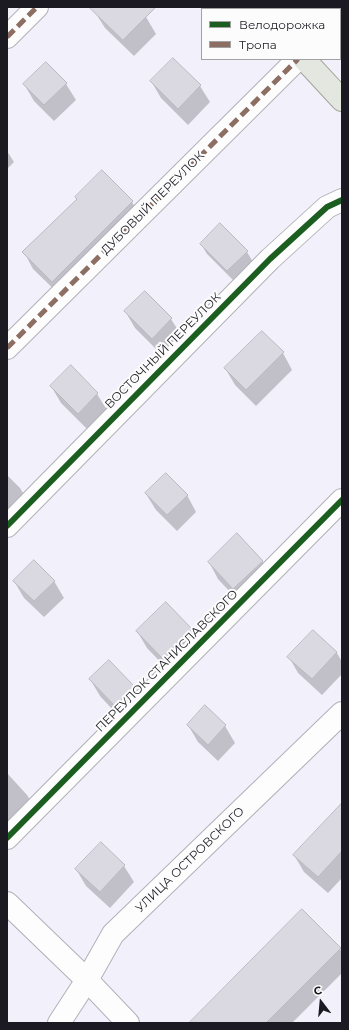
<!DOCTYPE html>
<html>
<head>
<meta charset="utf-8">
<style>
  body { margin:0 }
  #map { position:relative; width:349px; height:1030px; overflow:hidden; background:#f2f0fa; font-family:Montserrat,sans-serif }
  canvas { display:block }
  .frame { position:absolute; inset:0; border:8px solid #1b1a22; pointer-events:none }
  .legend { position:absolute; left:201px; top:8px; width:140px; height:52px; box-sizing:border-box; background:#fcfcfc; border:1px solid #a2a2a5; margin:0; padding:5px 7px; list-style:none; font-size:12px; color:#1b1a22 }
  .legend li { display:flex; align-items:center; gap:8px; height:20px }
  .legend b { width:20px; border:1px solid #a2a2a5 }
  .north { position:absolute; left:301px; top:982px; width:40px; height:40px; -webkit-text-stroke:3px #fcfcfc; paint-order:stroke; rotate:344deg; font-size:11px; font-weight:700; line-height:16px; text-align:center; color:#1b1a22 }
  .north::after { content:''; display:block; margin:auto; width:14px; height:18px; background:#1b1a22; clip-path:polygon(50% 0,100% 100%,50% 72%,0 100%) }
</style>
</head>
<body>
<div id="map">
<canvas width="349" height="1030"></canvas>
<div class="frame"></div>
<ul class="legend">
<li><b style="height:5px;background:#1b5e20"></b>Велодорожка</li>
<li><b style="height:5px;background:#8d6e63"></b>Тропа</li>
</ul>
<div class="north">С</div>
</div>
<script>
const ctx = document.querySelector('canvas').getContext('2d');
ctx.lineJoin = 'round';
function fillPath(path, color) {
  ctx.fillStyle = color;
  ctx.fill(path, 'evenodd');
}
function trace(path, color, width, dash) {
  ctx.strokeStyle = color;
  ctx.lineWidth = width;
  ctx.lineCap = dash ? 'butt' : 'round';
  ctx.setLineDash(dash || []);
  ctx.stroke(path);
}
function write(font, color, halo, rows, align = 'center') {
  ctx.font = font + ' Montserrat,sans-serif';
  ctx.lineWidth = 4;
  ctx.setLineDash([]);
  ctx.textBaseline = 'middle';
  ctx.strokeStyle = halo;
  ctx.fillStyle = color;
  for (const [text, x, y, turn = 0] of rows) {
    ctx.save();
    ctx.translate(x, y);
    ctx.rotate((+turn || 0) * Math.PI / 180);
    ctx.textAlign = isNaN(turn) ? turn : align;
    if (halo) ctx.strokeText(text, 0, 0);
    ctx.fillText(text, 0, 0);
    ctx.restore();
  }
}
const shadow = new Path2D(`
  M100 7H135L146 17 156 34 134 56 105 28 95 12Z
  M151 81 200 86 210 102 188 125 161 98Z
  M24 84H66L76 100 54 121 34 101Z
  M7 151 14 162 7 169Z
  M78 199 132 202 142 218 63 298 33 269 24 252Z
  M220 225 247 252 253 262 234 281 207 254 201 244Z
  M145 292 171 319 181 335 162 355 135 328 125 311Z
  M283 353 292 370 256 406 235 385 225 368Z
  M51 386 97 394 107 410 88 430 61 403Z
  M7 475 20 488 30 505 7 521Z
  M146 494 187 495 196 512 177 531 156 510Z
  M262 561 272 578 243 606 218 579 209 562Z
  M14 581H54L64 598 44 617 24 598Z
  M191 630 201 647 172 674 147 648 137 631Z
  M313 631 337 653 342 662V674L322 695 298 673 289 657Z
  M90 679 134 687 144 704 125 723 100 696Z
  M188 725 225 726 235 743 218 761 198 742Z
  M7 773 27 795 37 811 7 838Z
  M342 808V878L328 893 304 872 294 855Z
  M124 866 134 882 110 908 86 886 76 869Z
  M340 949 342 952V973L292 1023H190Z`);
const building = new Path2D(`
  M89 7H156L123 40Z
  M173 58 201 85 178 109 150 81Z
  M46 62 67 83 44 105 23 84Z
  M102 170 133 201 52 282 22 252 77 199 75 197Z
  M220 223 248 251 227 271 200 244Z
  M145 291 172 318 152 339 124 311Z
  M262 331 284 352 246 390 224 368Z
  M71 365 98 393 78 414 50 386Z
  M166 473 188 495 167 515 145 493Z
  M237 533 263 561 233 589 208 562Z
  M34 560 55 581 34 601 13 581Z
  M166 602 192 629 162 658 136 631Z
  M313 630 337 652 312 679 287 657Z
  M109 660 135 687 115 706 89 679Z
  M205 705 226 725 208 745 187 725Z
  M342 803V851L318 877 293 855Z
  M101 842 125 865 100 892 75 869Z
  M302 909 341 948 266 1023H189Z`);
const minor = new Path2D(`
  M7 37 37 7
  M7 348 298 59
  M7 526 270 259 327 207 342 200
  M7 838 342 500
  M7 903 87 980 128 1023`);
const secondary = new Path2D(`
  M59 1023 87 980 113 934 342 713`);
const primary = new Path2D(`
  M251 7 253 9
  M304 59 342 100`);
const quiet = new Path2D(`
  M7 37 37 7
  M7 348 298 59`);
const cycleway = new Path2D(`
  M7 526 270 259 327 207 342 200
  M7 838 342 500`);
const streetNames = [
  ["ДУБОВЫЙ ПЕРЕУЛОК",153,203,-45],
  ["ВОСТОЧНЫЙ ПЕРЕУЛОК",163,351,-45],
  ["ПЕРЕУЛОК СТАНИСЛАВСКОГО",167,661,-45],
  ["УЛИЦА ОСТРОВСКОГО",190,860,-44]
];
fillPath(shadow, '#0003');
fillPath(building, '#dad8e1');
trace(building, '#bab9c2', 1);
trace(minor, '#b2b1b9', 24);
trace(secondary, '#b2b1b9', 24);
trace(primary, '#a2a59a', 24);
trace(minor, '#fdfdfe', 22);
trace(secondary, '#fdfdfe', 22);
trace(primary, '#e4e7df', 22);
trace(quiet, '#8d6e63', 5, [10, 5]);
trace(cycleway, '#1b5e20', 6);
write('12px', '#1b1a22', '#fcfcfc', streetNames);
</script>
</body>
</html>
